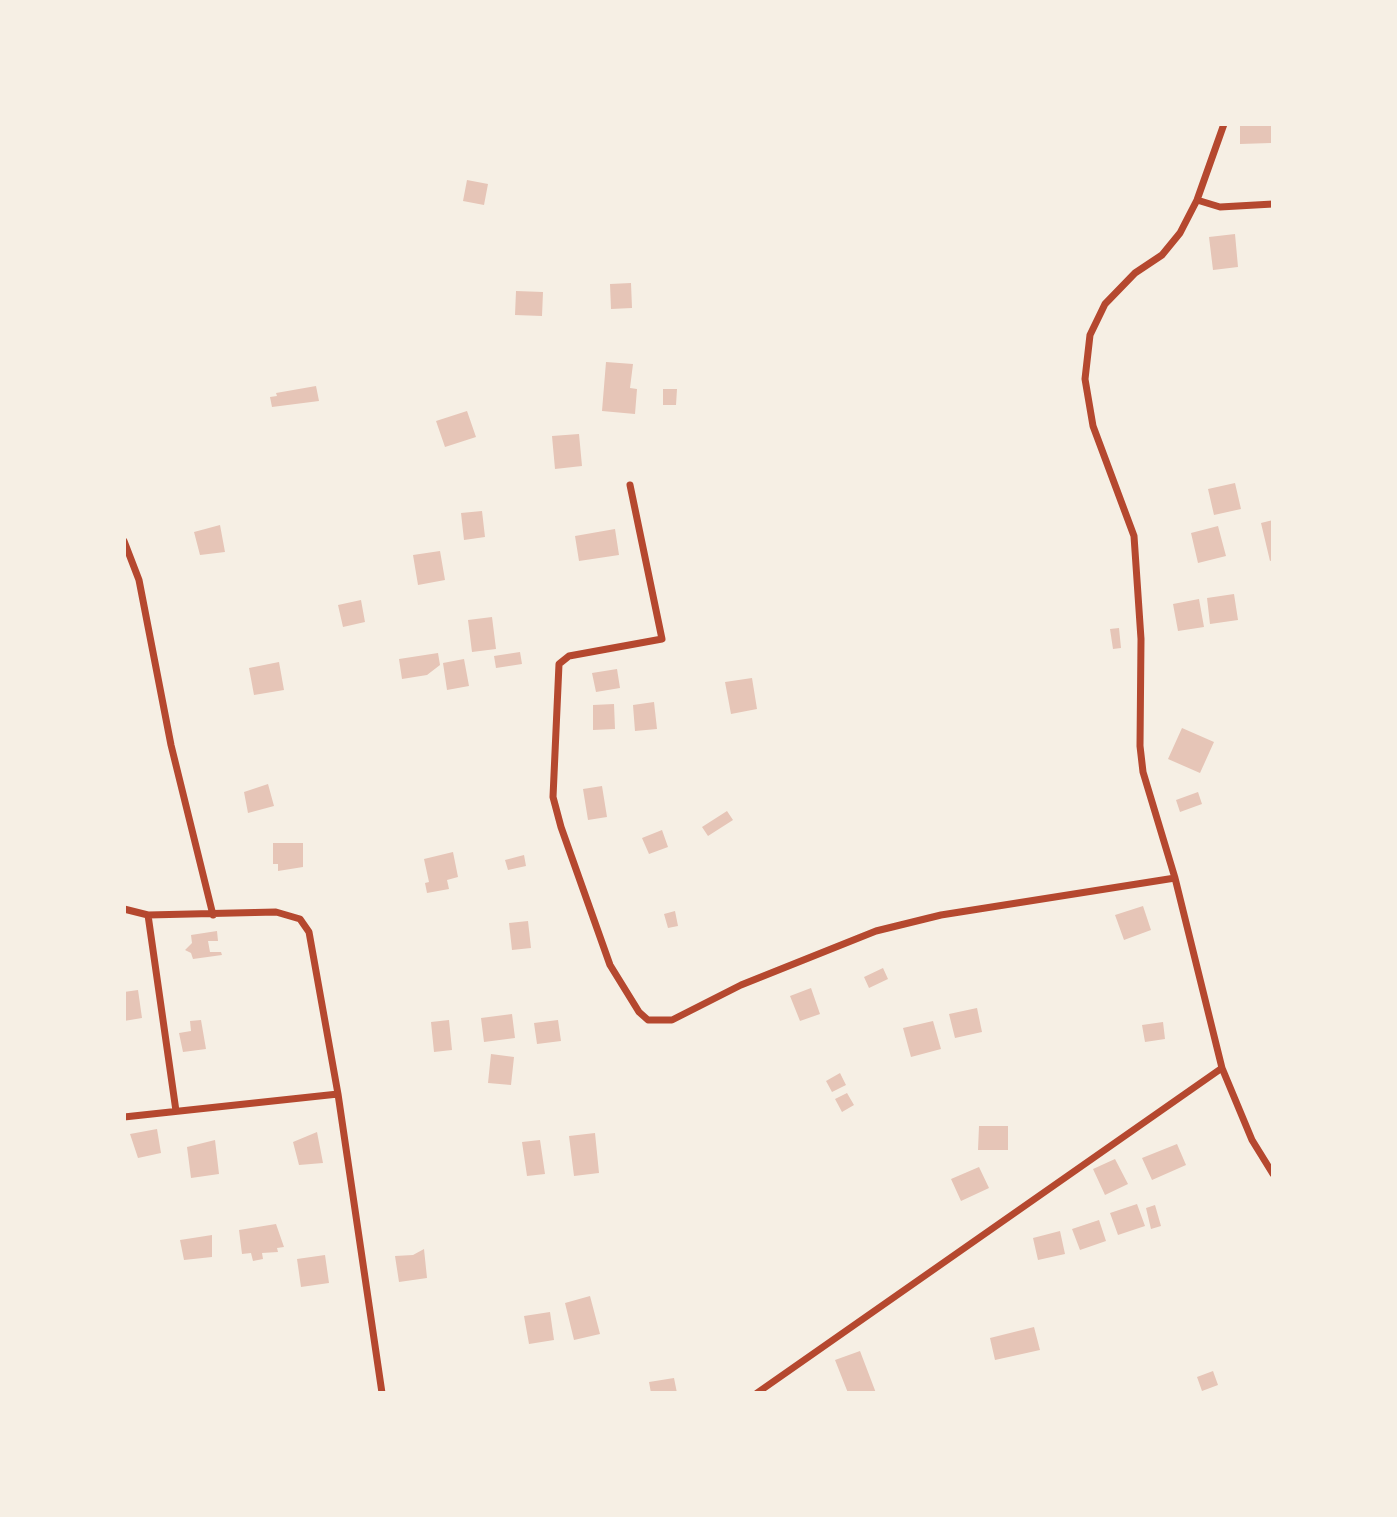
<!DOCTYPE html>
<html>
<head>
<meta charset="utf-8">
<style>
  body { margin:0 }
  #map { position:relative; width:1397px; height:1517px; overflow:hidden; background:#f6efe4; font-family:Commissioner,sans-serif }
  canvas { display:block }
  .frame { position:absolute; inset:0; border:126px solid #f6efe4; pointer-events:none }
</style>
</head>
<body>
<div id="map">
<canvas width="1397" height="1517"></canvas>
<div class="frame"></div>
</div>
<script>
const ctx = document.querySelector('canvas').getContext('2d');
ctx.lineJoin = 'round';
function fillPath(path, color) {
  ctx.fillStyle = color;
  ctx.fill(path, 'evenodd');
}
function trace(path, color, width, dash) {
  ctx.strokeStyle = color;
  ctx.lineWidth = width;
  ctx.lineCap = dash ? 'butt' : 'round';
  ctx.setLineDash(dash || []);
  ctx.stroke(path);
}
const building = new Path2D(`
  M1240 124H1271V143L1240 144Z
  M467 180 488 184 484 205 463 201Z
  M1235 234 1238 267 1213 270 1209 237Z
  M631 283 632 308 611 309 610 284Z
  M516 291 543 292 542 316 515 315Z
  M606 362 633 364 630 388 637 389 635 414 602 411Z
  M316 386 319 401 272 407 270 397 277 396 276 393Z
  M663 389H677L676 405H663Z
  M467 411 476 437 445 447 436 421Z
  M579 434 582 466 555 469 552 436Z
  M1235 483 1241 509 1214 515 1208 489Z
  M482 511 485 537 464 540 461 513Z
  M1273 520V560L1270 561 1261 523Z
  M220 525 225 552 200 555 194 532Z
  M1218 526 1226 556 1198 563 1191 533Z
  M615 529 619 555 579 561 575 536Z
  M440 551 445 580 418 585 413 555Z
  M1234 594 1238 620 1210 624 1207 598Z
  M1199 599 1204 627 1178 631 1173 604Z
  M361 600 365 622 343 627 338 605Z
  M492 617 496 649 472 652 468 620Z
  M1119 628 1121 648 1113 649 1110 629Z
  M520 652 522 664 496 668 494 656Z
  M438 653 440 665 427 675 402 679 399 659Z
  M464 659 469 686 447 690 443 663Z
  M279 662 284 690 254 695 249 668Z
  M617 669 620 688 596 692 592 673Z
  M752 678 757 709 731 714 725 682Z
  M654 702 657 729 635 731 633 705Z
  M614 704 615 729 593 730V705Z
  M1182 728 1214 742 1200 773 1168 759Z
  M268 784 274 806 248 813 244 792Z
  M602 786 607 817 588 820 583 789Z
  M1198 792 1202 804 1180 812 1176 800Z
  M727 811 733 820 708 836 702 827Z
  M662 830 668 847 649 854 642 838Z
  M273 843H303V867L278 871V864H273Z
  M453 852 458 877 447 880 449 889 427 893 425 883 429 882 424 859Z
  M524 855 526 866 508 870 505 860Z
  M1143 906 1151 930 1124 940 1115 915Z
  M675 911 678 926 668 928 664 914Z
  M528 921 531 948 512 950 509 923Z
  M217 931 218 941H208L210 952H221L222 955 193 959 191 953 185 950 192 943 191 935Z
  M883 968 888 979 869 988 864 977Z
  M811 988 820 1014 800 1021 790 996Z
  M138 990 142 1018 124 1021V992Z
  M977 1008 982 1032 955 1038 949 1014Z
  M512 1014 515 1038 484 1042 481 1018Z
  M201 1020 206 1049 183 1052 179 1033 191 1031 190 1021Z
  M449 1020 452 1050 434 1052 431 1022Z
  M558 1020 561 1041 537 1044 534 1023Z
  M933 1021 941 1049 911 1057 903 1028Z
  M1163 1022 1165 1039 1145 1042 1142 1025Z
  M491 1054 514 1057 511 1085 488 1083Z
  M840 1073 846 1085 832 1092 826 1081Z
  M847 1093 854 1105 842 1112 835 1099Z
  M979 1126H1008V1150H978Z
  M157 1129 161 1153 138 1158 130 1134Z
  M317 1132 323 1163 299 1165 293 1142Z
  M595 1133 599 1173 574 1176 569 1136Z
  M215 1140 219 1174 191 1178 187 1147Z
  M540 1140 545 1174 527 1176 522 1142Z
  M1177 1144 1186 1165 1152 1180 1142 1158Z
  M1115 1159 1128 1184 1105 1195 1093 1169Z
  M979 1167 989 1188 961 1201 951 1179Z
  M1137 1204 1145 1226 1118 1235 1110 1213Z
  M1155 1205 1161 1226 1151 1229 1146 1208Z
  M1099 1220 1106 1241 1080 1250 1072 1229Z
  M276 1224 284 1247 277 1248 278 1252 262 1253 263 1259 253 1261 251 1253 242 1254 239 1230Z
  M1060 1231 1065 1254 1038 1260 1033 1238Z
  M212 1235V1257L184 1260 180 1240Z
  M424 1249 427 1278 399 1282 395 1256 413 1255Z
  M325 1255 329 1283 301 1287 297 1259Z
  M590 1296 600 1334 574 1340 565 1303Z
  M550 1312 554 1340 529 1344 524 1316Z
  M1034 1327 1040 1350 995 1360 990 1338Z
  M860 1351 876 1393H848L835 1360Z
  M1213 1371 1218 1385 1202 1391 1197 1377Z
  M674 1378 677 1393H651L649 1382Z`);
const minor = new Path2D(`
  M1224 124 1197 200 1180 233 1162 255 1135 273 1105 304 1090 335 1085 379 1093 426 1134 536 1141 639 1140 746 1143 772 1175 878 1222 1068 1252 1140 1273 1174
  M1197 200 1220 207 1273 204
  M630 485 662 639 569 656 559 664 553 797 561 827 610 965 639 1012 648 1020H672L741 985 876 931 941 915 1175 878
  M124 541 139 580 171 745 213 915
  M124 909 148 915 276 912 300 919 309 932 338 1094 382 1393
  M148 915 176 1111
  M124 1117 338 1094
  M757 1393 1222 1068`);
fillPath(building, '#e6c5b7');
trace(minor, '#b5482f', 7);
</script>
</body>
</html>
